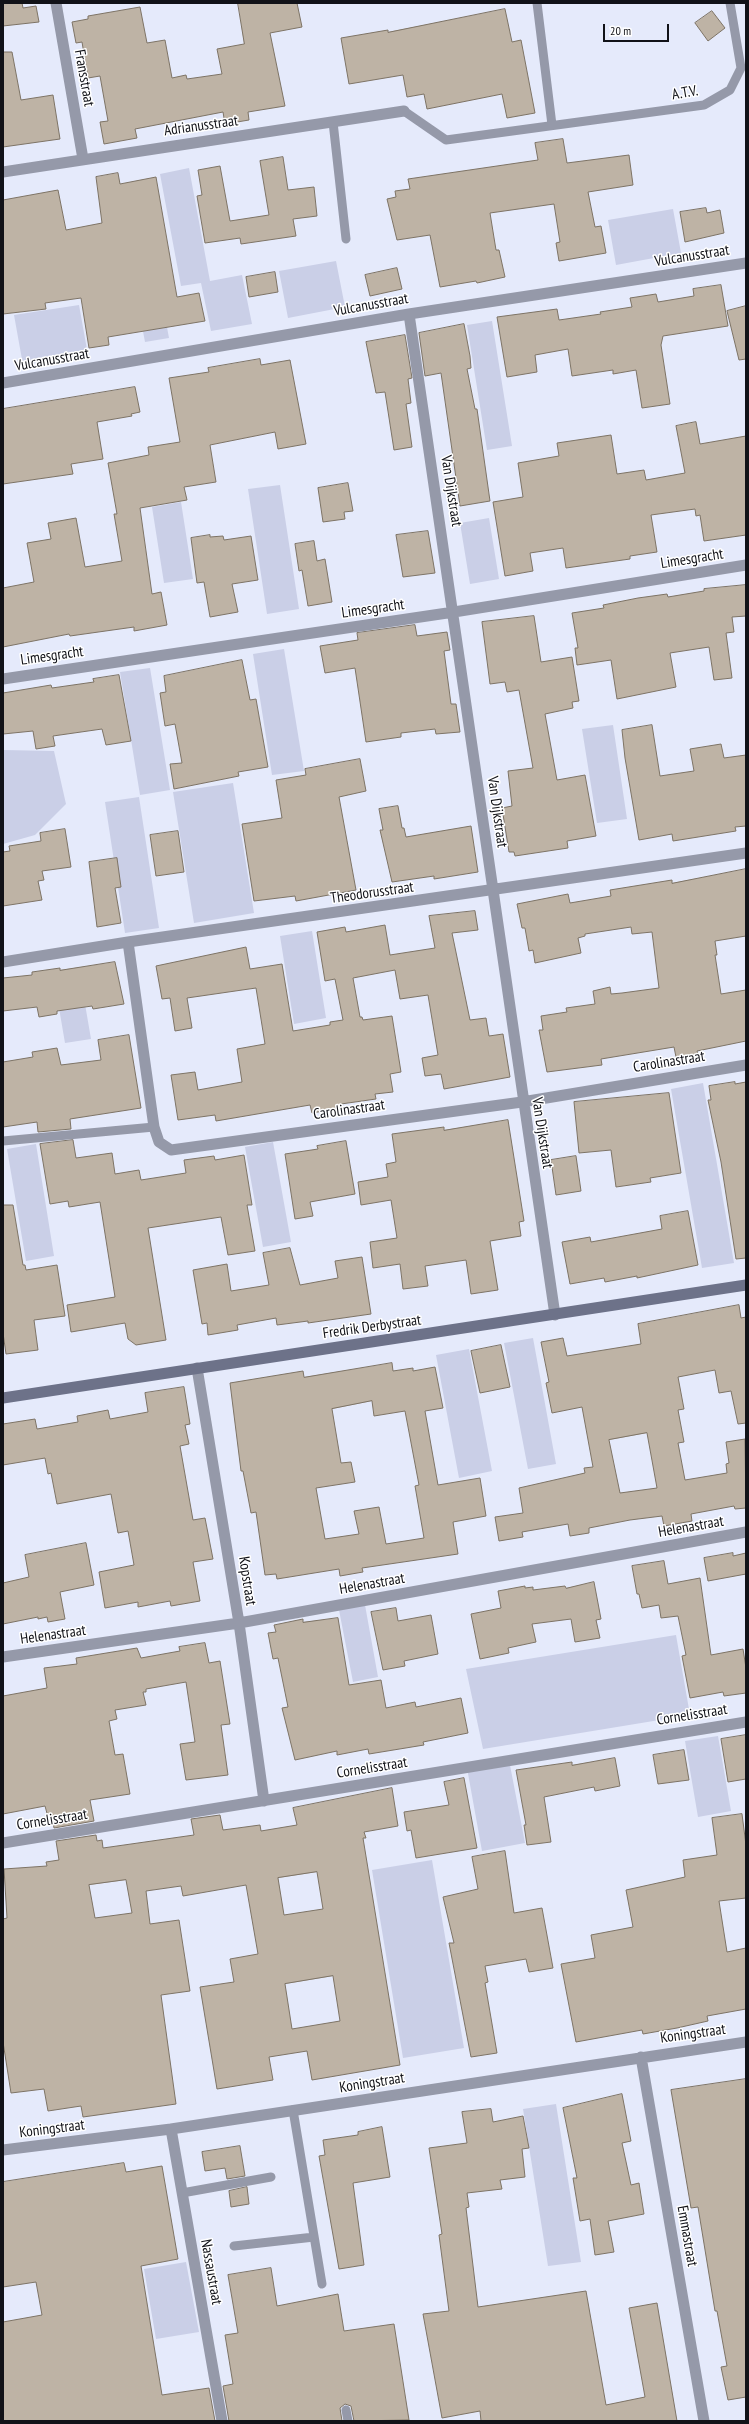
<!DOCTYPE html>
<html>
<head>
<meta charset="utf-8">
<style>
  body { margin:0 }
  #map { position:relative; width:749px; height:2424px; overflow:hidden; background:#e5eafb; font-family:"PT Sans Narrow",sans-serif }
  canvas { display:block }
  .frame { position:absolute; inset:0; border:4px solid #111218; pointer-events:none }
  .scale { position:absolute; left:603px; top:24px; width:66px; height:18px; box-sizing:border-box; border:2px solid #111218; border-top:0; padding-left:5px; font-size:12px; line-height:14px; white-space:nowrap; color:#111218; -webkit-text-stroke:3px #fff; paint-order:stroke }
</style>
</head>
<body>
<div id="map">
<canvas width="749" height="2424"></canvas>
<div class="frame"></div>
<div class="scale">20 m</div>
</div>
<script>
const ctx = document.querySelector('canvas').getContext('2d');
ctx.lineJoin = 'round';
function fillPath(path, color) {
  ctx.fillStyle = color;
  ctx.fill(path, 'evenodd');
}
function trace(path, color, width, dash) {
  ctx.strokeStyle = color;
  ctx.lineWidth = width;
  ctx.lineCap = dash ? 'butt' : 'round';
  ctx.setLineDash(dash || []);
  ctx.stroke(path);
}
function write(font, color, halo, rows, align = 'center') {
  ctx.font = font + ' "PT Sans Narrow",sans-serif';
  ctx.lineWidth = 3;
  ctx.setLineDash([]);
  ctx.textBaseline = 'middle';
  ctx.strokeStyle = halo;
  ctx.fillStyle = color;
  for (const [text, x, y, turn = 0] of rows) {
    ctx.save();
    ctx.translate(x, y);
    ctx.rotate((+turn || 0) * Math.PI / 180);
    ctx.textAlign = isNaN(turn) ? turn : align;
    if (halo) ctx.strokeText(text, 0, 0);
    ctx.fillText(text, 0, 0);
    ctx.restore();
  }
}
const green = new Path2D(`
  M189 168 210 281 242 275 252 324 211 331 201 283 181 286 160 174Z
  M673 209 681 253 616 265 608 220Z
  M336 261 345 307 288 318 279 271Z
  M160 290 169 338 145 342 136 294Z
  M79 305 88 355 23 365 14 315Z
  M492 321 512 446 487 450 467 325Z
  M280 485 299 609 267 614 248 489Z
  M181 502 193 579 164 583 152 507Z
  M489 518 499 579 470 584 460 523Z
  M284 649 304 771 272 775 253 654Z
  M150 668 170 790 140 795 120 672Z
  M613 725 627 819 597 823 582 729Z
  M3 750 54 751 66 804 35 835 3 844Z
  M233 783 254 913 194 923 173 792Z
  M139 797 159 928 125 933 105 802Z
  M312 931 326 1018 294 1024 280 936Z
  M79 969 91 1039 65 1043 53 973Z
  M703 1083 734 1263 702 1268 671 1089Z
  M273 1142 291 1242 263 1247 245 1147Z
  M36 1144 54 1256 26 1261 7 1149Z
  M533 1338 556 1464 528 1469 504 1343Z
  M469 1349 492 1471 459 1478 436 1355Z
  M365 1605 378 1677 353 1682 339 1610Z
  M676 1635 690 1715 483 1749 466 1669Z
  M718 1736 731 1811 698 1817 685 1741Z
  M509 1760 525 1843 482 1851 467 1768Z
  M432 1860 464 2048 403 2058 372 1870Z
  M556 2104 581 2262 548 2266 523 2109Z
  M186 2262 199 2332 156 2339 144 2269Z`);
const building = new Path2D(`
  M3 3H22L23 8 36 6 39 22 3 26Z
  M238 3H297L302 27 270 33 285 106 248 112 249 120 225 124 223 112 135 129 137 138 104 144 100 122 108 121 100 76 88 78 82 42 76 43 72 22 88 19V16L140 7 147 43 165 40 172 78 186 75 187 79 222 74 217 49 244 44Z
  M505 9 512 42 521 40 535 113 507 118 502 94 427 109 424 94 407 97 403 75 349 84 341 38 388 30V32Z
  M712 11 725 28 708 41 695 23Z
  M3 52H12L21 100 53 95 60 139 3 147Z
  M563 139 567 163 629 155 633 185 588 192 595 227 601 226 606 253 559 261 556 243 560 242 554 204 490 213 496 250H499L505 277 477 283 476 281 440 287 430 235 397 240 387 199 396 197 395 191 410 189 408 179 538 160 535 143Z
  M283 157 288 190 314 187 317 216 293 219 296 236 241 244 240 238 205 243 197 196 202 195 198 170 220 166 230 221 269 215 260 161Z
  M118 173 120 184 156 177 177 297 199 293 205 321 108 337 109 345 89 348 81 298 45 303 46 309 3 314V200L58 190 66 230 102 223 96 177Z
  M706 208 707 213 720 210 724 233 685 242 680 212Z
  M397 268 402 289 370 296 365 275Z
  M275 272 278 292 249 297 246 277Z
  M721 285 728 326 663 336 661 345 670 404 642 408 636 370 613 374V370L572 376 568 349 535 355 537 372 507 377 497 317 557 309 559 320 601 314 600 312 632 307 630 298 656 294 658 302 694 296 693 289Z
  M746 306V359L739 360 727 311Z
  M464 324 470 356 471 368 467 369 475 409H477L490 501 460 506 441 373 425 376 419 333Z
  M405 335 412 378 408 379 411 403 406 404 412 447 394 450 385 392 376 393 366 342Z
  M260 359 261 365 290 360 306 444 278 449 275 432 210 445 216 482 184 487 187 500 140 508 152 594 161 592 167 625 134 631V627L70 636 69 634 3 647V588L34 582 27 543 51 539 48 523 76 518 85 567 122 561 114 514H117L108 463 149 455 148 447 180 442 169 378 209 372 208 368Z
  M135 387 140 412 131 414 132 416 97 422 103 459 71 464 73 474 3 484V409Z
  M696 422 700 444 746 436V535L704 541 700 515 696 516 695 509 651 515 657 552 630 556V559L566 568 563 548 530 553 533 571 505 576 493 502 523 497 518 463 559 456 557 443 611 435 617 474 644 470 646 480 685 473 676 426Z
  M348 483 353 511 344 512 345 519 323 522 318 488Z
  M428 531 435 573 403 577 396 535Z
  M210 535V537L223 536 224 540 251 536 258 580 232 584 238 612 210 617 204 582 197 583 191 538Z
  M314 541 317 561 325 559 332 602 308 606 302 570 299 571 295 544Z
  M746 585V616L732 617 734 632 726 633 732 678 714 680 709 647 670 653 676 687 617 699 611 660 577 665 575 648H578L572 613 604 608 603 605 638 598 667 594 668 597 704 591V589Z
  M534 616 541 662 572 657 579 701 572 702 573 708 545 714 557 780 585 775 596 836 567 841 568 848 515 856 514 852H509L502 808 512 806 508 771 533 768 519 690 507 692 505 682 490 684 482 622Z
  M415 625 417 636 447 632 450 650 444 651 451 704H456L460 732 436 734 435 729 401 733V737L366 742 355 668 325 673 320 646 358 640 357 633Z
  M242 660 250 700 256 699 268 767 238 772 239 776 174 789 170 764 182 763 175 724 165 726 160 693 166 692 164 676Z
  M119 675 131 741 106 745 102 729 53 736 55 746 36 749 33 731 3 734V693L51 685 52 688 94 682 93 679Z
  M652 725 660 776 694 771 690 749 721 744 724 758 746 755V826L735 827 736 831 673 841 672 834 639 840 625 758 622 730Z
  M360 759 366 791 339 797 356 890 296 901 295 896 254 901 242 824 282 818 276 780 306 775 305 769Z
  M398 806 402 828H404L406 837 471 826 478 872 434 879V876L392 882 380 830H383L379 809Z
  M65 829 71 867 42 871 44 880 38 881 42 900 3 906V852L10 851 9 846 41 841 40 833Z
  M178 831 184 872 156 876 150 835Z
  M117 858 121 887 115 888 121 923 97 927 89 862Z
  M746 869V936L715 941 717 955H715L721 994 746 990V1041L697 1051 698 1054 676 1057 674 1047 601 1059 602 1065 547 1072 539 1030H543L541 1016 567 1012 566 1008 595 1004 593 991 610 987 611 994 622 993 659 988 652 932 632 934 631 927 585 934V936L578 938 581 953 535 963 533 950 529 951 525 928H522L517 904 568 894 570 903 611 896 610 890 672 880V883Z
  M475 911 478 930 452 933 470 1020 486 1018 489 1036 503 1034 510 1077 444 1089 441 1074 425 1076 422 1058 438 1055 428 995 400 999 395 970 353 978 360 1017H362L363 1020 392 1016 401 1072 390 1074 393 1092 375 1094 376 1099 341 1104V1108L312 1113 310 1105 216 1121 215 1115 178 1120 171 1075 195 1072 198 1090 242 1082 237 1049 265 1044 256 988 187 998 192 1028 175 1031 170 998 162 999 156 966 246 947 250 969 282 964 293 1031 330 1025V1022L343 1020 335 979 325 981 317 932 345 927 346 932 385 925 390 955 435 948 429 916Z
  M115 962 124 1004 93 1009 92 1006 57 1011V1014L39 1017 37 1007 3 1011V978L32 975V972L60 968V970Z
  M129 1035 141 1108 70 1119 71 1129 38 1132 37 1122 3 1127V1062L33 1057 32 1052 57 1048 61 1065 101 1060 98 1040Z
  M735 1082V1084L746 1082V1258L736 1259 721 1162 708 1100H711L709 1086Z
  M669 1093 681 1173 650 1178 651 1182 616 1187 611 1150 579 1153 574 1102Z
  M508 1120 524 1221 519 1222 521 1236 490 1241 498 1290 471 1294 466 1260 425 1266 428 1286 403 1289 400 1264 373 1268 370 1242 397 1238 391 1200 361 1205 358 1182 388 1177 386 1164 396 1162 392 1134 444 1127V1130Z
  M73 1140 76 1158 112 1153 115 1174 139 1170 141 1180 186 1173 184 1160 214 1156 215 1160 244 1155 252 1205H247L255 1251 228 1255 221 1217 148 1228 166 1340 136 1345 128 1339 125 1323 71 1332 67 1305 115 1297 100 1202 69 1207 68 1201 50 1204 40 1144Z
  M346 1141 355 1194 310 1202 313 1216 295 1219 285 1154 318 1149 317 1146Z
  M576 1156 581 1191 556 1195 551 1160Z
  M3 1205H13L23 1265H25L26 1270 57 1265 65 1316 34 1320 38 1350 6 1354 3 1333Z
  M688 1211 698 1265 637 1278V1276L605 1282 604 1278 570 1284 562 1242 590 1237 591 1242 662 1229 660 1216Z
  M290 1248 300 1285 338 1278 335 1261 362 1257 371 1314 308 1323V1321L277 1325 276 1318 237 1325 238 1330 208 1335 207 1323 202 1324 193 1270 227 1264 231 1291 269 1285 263 1253Z
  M739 1305 741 1318 746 1317V1423L738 1424 731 1391 719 1393 715 1370 678 1377 684 1409 678 1410 684 1442 678 1443 685 1480 727 1473 726 1464 729 1463 726 1442 745 1439 746 1508 735 1509 734 1506 691 1514 692 1521 664 1526 662 1516 630 1520 589 1528V1533L570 1536 568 1524 522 1532 523 1537 499 1541 495 1517 523 1513 519 1488 585 1473 584 1468 593 1467 582 1407 552 1413 546 1383 549 1382 541 1342 563 1338 567 1356 641 1344 638 1324ZM647 1433 657 1488 620 1493 609 1440Z
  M501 1345 510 1387 480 1393 471 1351Z
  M392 1363 393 1371 413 1368V1371L435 1367 443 1408 425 1411 438 1485 480 1478 486 1516 453 1522 458 1554 362 1568 363 1572 340 1576 339 1569 277 1579 276 1574 265 1575 256 1512 251 1513 243 1471H241L230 1383 303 1371 304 1377ZM372 1401 374 1416 405 1411 419 1485 415 1486 424 1538 386 1544 379 1507 354 1511 359 1534 325 1539 316 1488 355 1482 351 1462 341 1463 332 1409Z
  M184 1387 190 1424 185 1425 189 1444 180 1446 193 1520 205 1518 213 1559 193 1562 200 1601 171 1606 170 1601 138 1607V1602L105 1608 99 1572 134 1565 128 1531 118 1533 111 1494 57 1504 51 1473 48 1474 45 1458 3 1465V1424L35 1419 37 1429 78 1422 77 1416 108 1410 110 1419 148 1412 145 1393Z
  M86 1543 94 1585 60 1592 65 1619 48 1622 47 1617 38 1619V1617L3 1624V1583L29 1577 25 1555Z
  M733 1553V1556L746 1553V1574L708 1581 704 1558Z
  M664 1561 668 1584 700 1578 711 1655 743 1649 746 1668V1693L724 1696 723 1692 690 1698 682 1656 686 1655 678 1616 661 1618 659 1605 642 1608 639 1594H637L632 1566Z
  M594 1582 601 1619 596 1620 600 1638 575 1642 571 1619 532 1624 536 1642 508 1648 509 1653 480 1659 471 1614 501 1608 498 1591 525 1586V1588L533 1587V1590L565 1586 566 1588Z
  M396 1608 398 1621 431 1615 438 1654 404 1661 405 1666 383 1670 371 1612Z
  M338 1618 349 1685 381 1680 386 1708 415 1702 416 1707 461 1698 468 1733 423 1742 424 1745 369 1754 368 1749 337 1755V1751L295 1760 282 1708 288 1707 278 1658 273 1659 268 1633 276 1632 274 1625 303 1619V1622Z
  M205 1643 209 1663 220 1661 230 1724 221 1725 228 1775 186 1780 180 1744 195 1742 186 1682 146 1689V1692H143L146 1705 115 1710 117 1719 109 1721 115 1755 123 1754 130 1794 90 1800 94 1821 54 1828 52 1817H48L45 1806 3 1814V1696L47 1688 44 1668 77 1664 76 1658 137 1648 141 1658 180 1651 179 1647Z
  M746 1735V1779L728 1782 721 1739Z
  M684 1750 689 1780 658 1784 653 1755Z
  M615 1758 620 1786 595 1791 594 1787 544 1797 551 1842 527 1845 524 1825H526L516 1770 572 1762V1765Z
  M464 1778 477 1848 416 1858 411 1830 407 1831 404 1812 449 1805 444 1782Z
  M392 1788 398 1826 364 1832 366 1838H363L400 2065 312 2080 307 2051 269 2057 273 2080 217 2089 200 1987 234 1982 230 1959 258 1954 246 1885 183 1896 181 1886 146 1891 150 1924 179 1920 190 1991 161 1995 176 2104 83 2117 81 2106 48 2111 44 2089 11 2093 3 2042V1919L7 1918 4 1869 47 1866 46 1862 59 1860 56 1841 96 1835 97 1841 102 1840 103 1848 194 1835 191 1819 220 1815 223 1830 260 1825 261 1831 297 1825 293 1808ZM317 1872 323 1909 284 1915 278 1878ZM126 1880 132 1913 95 1918 89 1885ZM333 1976 340 2021 292 2029 285 1984Z
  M742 1814 746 1845V1898L719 1901 727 1952 746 1948V2009L707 2016 708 2021 677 2028 643 2034 642 2030 576 2042 561 1964 595 1958 591 1935 633 1927 626 1890 685 1877 683 1860 717 1855 712 1818Z
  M505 1851 514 1913 542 1908 553 1968 529 1972 526 1959 485 1966 488 1982 485 1983 497 2053 471 2057 449 1943H454L443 1897 478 1889 472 1857Z
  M746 2079V2397L728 2400 721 2367 727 2366 717 2311H715L698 2207 691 2208 671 2090Z
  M622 2094 631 2141 622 2143 631 2185 639 2183 644 2214 608 2221 614 2252 595 2255 590 2219 580 2221 573 2178H577L563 2108Z
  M491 2109 493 2122 523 2116 529 2148 522 2149 525 2177 500 2180 502 2189 467 2193 469 2207 466 2208 478 2307 586 2291 606 2405 645 2397 629 2308 657 2303 677 2421H481L480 2411 442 2418 423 2314 449 2311 439 2235 442 2234 429 2148 467 2143 462 2112Z
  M382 2127 390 2177 353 2183 364 2265 339 2269 319 2156 325 2155 323 2140 358 2135V2132Z
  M240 2146 245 2176 227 2179 225 2168 205 2171 202 2152Z
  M124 2163 126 2172 162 2166 178 2259 141 2266 162 2395 209 2388 215 2421H3V2322L42 2315 36 2282 3 2287V2182Z
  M247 2187 249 2204 231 2207 229 2191Z
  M271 2268 277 2306 338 2294 344 2331 394 2324 409 2420 354 2421 351 2406 345 2404 340 2408 342 2421H229L223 2386 233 2384 225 2335 238 2333 228 2275Z`);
const service = new Path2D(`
  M537 3 552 125
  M404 111 446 140 704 105 730 90 741 68 730 3
  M333 122 346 239
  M3 1141 154 1127
  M293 2110 322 2284
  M182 2193 271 2177
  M234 2246 314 2237
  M346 2410 348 2421`);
const minor = new Path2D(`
  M56 3 83 159
  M3 172 404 111
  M409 314C460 647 504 982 555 1315
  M3 383 409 314 746 263
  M3 679 454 612 746 565
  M128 942 154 1127 159 1142 171 1150 522 1102 746 1065
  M3 962 128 942 746 853
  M197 1368 239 1623 264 1801
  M3 1657 239 1623 746 1532
  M3 1843 746 1722
  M641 2057 704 2421
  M171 2129 222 2421
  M3 2150 171 2129 746 2042`);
const secondary = new Path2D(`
  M3 1398 746 1285`);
const streetNames = [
  ["Fransstraat",84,78,80],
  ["A.T.V.",685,93,-10],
  ["Adrianusstraat",201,126,-8],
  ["Vulcanusstraat",692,256,-9],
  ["Vulcanusstraat",371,305,-10],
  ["Vulcanusstraat",52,360,-10],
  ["Van Dijkstraat",451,491,81],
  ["Limesgracht",692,559,-9],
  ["Limesgracht",373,609,-8],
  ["Limesgracht",52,656,-8],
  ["Van Dijkstraat",497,812,82],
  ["Theodorusstraat",372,893,-8],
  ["Carolinastraat",669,1062,-9],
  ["Carolinastraat",349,1110,-8],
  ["Van Dijkstraat",542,1133,81],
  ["Fredrik Derbystraat",372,1327,-8],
  ["Helenastraat",691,1527,-10],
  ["Kopstraat",247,1581,81],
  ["Helenastraat",372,1584,-10],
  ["Helenastraat",53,1635,-8],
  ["Cornelisstraat",692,1715,-9],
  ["Cornelisstraat",372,1768,-9],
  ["Cornelisstraat",52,1820,-9],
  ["Koningstraat",693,2034,-8],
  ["Koningstraat",372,2083,-9],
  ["Koningstraat",52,2129,-7],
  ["Emmastraat",687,2236,80],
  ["Nassaustraat",211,2272,80]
];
fillPath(green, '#cacfe7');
fillPath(building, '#beb3a5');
trace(building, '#7d7365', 1);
trace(service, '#9599a9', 9);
trace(minor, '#9599a9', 11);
trace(secondary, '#6d7289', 11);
write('15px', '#111218', '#fff', streetNames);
</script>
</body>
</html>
